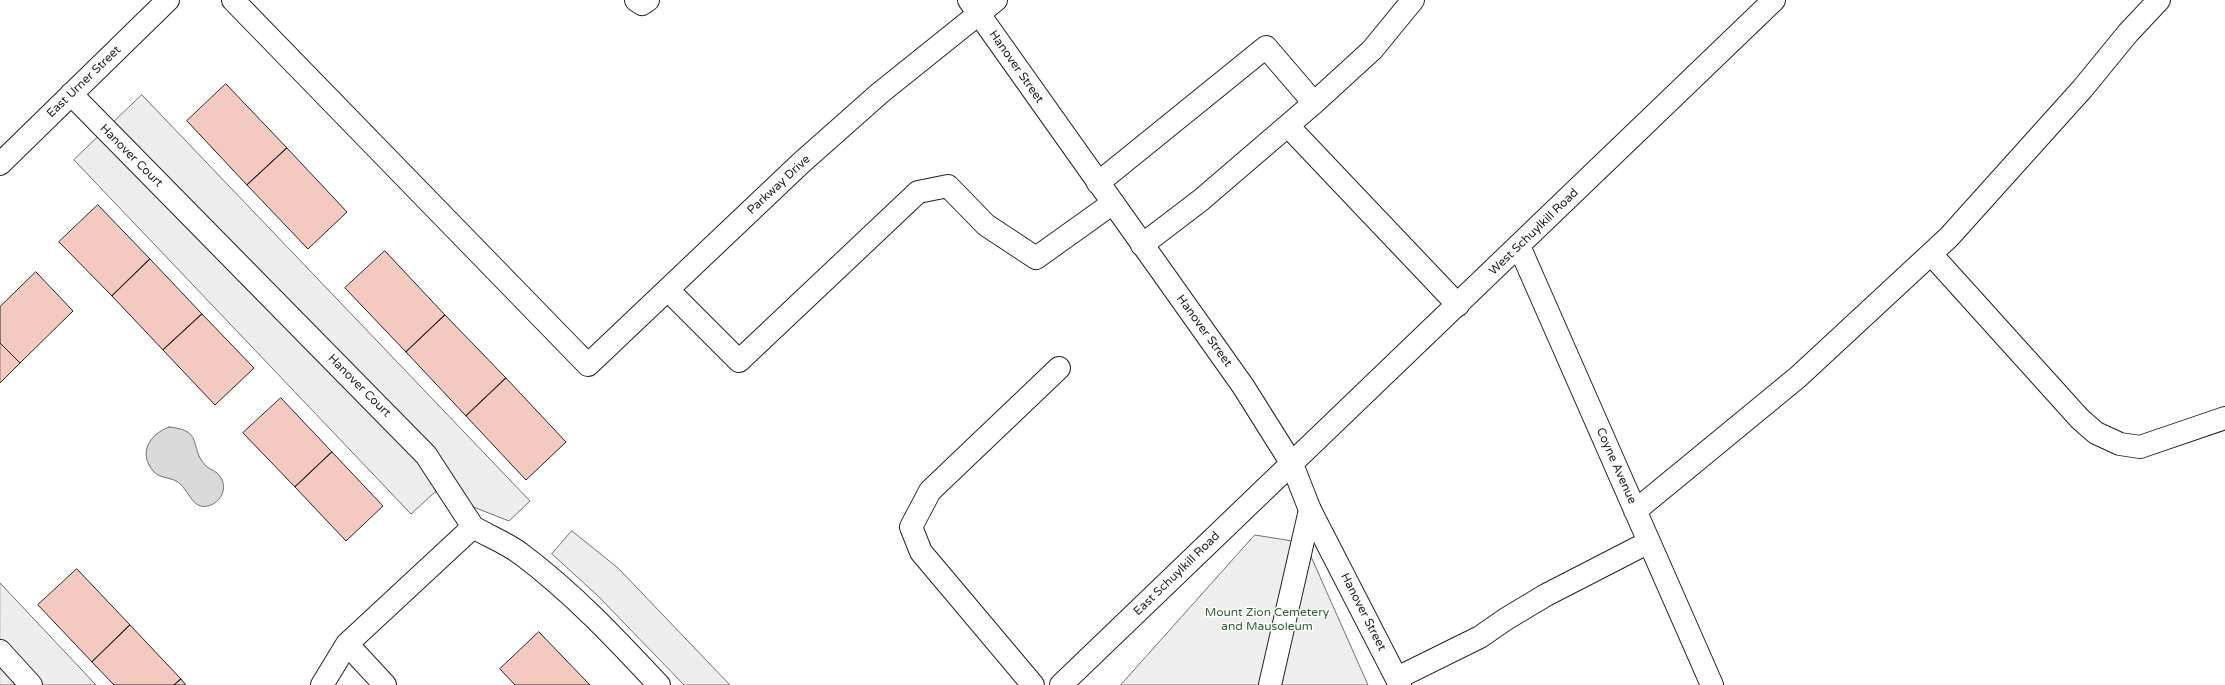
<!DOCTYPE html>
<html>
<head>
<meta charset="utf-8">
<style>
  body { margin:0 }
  canvas { display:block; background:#fff }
</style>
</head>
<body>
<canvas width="2225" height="685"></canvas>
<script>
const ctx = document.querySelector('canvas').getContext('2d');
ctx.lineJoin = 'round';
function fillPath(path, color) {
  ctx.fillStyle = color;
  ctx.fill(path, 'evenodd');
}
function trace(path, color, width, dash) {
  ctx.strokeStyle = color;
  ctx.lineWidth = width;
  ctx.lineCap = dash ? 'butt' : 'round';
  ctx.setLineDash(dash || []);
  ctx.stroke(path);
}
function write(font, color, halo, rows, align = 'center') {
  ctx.font = font + ' "Varela Round",sans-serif';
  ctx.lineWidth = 3;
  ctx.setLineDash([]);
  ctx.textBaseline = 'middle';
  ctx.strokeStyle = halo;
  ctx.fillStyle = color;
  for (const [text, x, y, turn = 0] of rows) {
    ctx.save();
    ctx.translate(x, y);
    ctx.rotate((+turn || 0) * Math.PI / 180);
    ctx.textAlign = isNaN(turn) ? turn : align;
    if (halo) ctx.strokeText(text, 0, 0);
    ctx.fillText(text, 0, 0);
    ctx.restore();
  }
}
const green = new Path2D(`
  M1255 535 1305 543 1368 685H1121Z`);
const parking = new Path2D(`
  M142 95 530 501 509 521 435 492 411 514 74 160Z
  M572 531 618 568 730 685H684L598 596 552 554Z
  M0 583 96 685H0Z`);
const water = new Path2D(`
  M169 427C204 430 189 447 205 465 208 469 214 470 217 473 228 483 224 498 213 504 192 515 189 487 176 481 168 477 160 478 154 472 137 453 150 434 169 427Z`);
const building = new Path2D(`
  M226 84 287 148 247 185 187 121Z
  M287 148 347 212 308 249 247 185Z
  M98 205 150 259 112 296 59 242Z
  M385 251 445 315 406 352 345 288Z
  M150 259 202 314 163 350 112 296Z
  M36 272 73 311 20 363 0 343V307Z
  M202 314 254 368 215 405 163 350Z
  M445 315 506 378 466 416 406 352Z
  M0 343 20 363 0 383Z
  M506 378 566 442 526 480 466 416Z
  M281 398 332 452 295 487 243 433Z
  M332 452 383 506 346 541 295 487Z
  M77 569 130 625 92 662 38 605Z
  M130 625 181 679 174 685H114L92 662Z
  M539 632 590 685H515L500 669Z
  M181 679 186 685H174Z`);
const minor = new Path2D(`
  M233 0 588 365 801 163 880 93 996 0
  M636 0 642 4 648 0
  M71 94 426 455 473 527 347 644 385 685
  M1314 103 1372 50 1413 0
  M1288 126 1458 305
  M0 164 168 0
  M1098 183 1266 47 1314 103 1201 200 1142 245
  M1519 246 1712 685
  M1931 254 2080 419 2096 433 2120 444 2140 447 2225 418
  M668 290 739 361 918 192 948 186 986 225 1036 258 1113 203
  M1635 511 1798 377 1949 237 2083 88 2128 33 2159 0
  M473 527C488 536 507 543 521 554 572 592 616 639 659 685
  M0 651 31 685
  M1397 678 1480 637 1506 619 1546 595 1649 542
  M322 685 347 644
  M1033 685 921 552 911 527 930 491 1059 368
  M1270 685 1310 510`);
const major = new Path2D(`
  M969 0 1243 386 1292 464 1310 510 1400 685
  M1061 685 1774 0`);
const streetNames = [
  ["Hanover Street",1016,67,55],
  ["East Urner Street",84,82,-44],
  ["Hanover Court",131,156,45],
  ["Parkway Drive",779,185,-43],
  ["West Schuylkill Road",1534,232,-44],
  ["Hanover Street",1204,331,54],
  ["Hanover Court",359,386,45],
  ["Coyne Avenue",1616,466,66],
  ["East Schuylkill Road",1177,574,-44],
  ["Hanover Street",1363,612,63]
];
const parkNames = [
  ["Mount Zion Cemetery",1267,613],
  ["and Mausoleum",1267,627]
];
fillPath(green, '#eee');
trace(green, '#6f6f6f', 1);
fillPath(parking, '#ededed');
trace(parking, '#6f6f6f', 1);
fillPath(water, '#d9d9d9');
trace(water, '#6f6f6f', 1);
fillPath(building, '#f3c9c0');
trace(building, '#222', 1);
trace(minor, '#222', 24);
trace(major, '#222', 24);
trace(minor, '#fff', 22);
trace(major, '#fff', 22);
write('12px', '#222', '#fff', streetNames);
write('12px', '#2f5e38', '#fff', parkNames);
</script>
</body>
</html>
